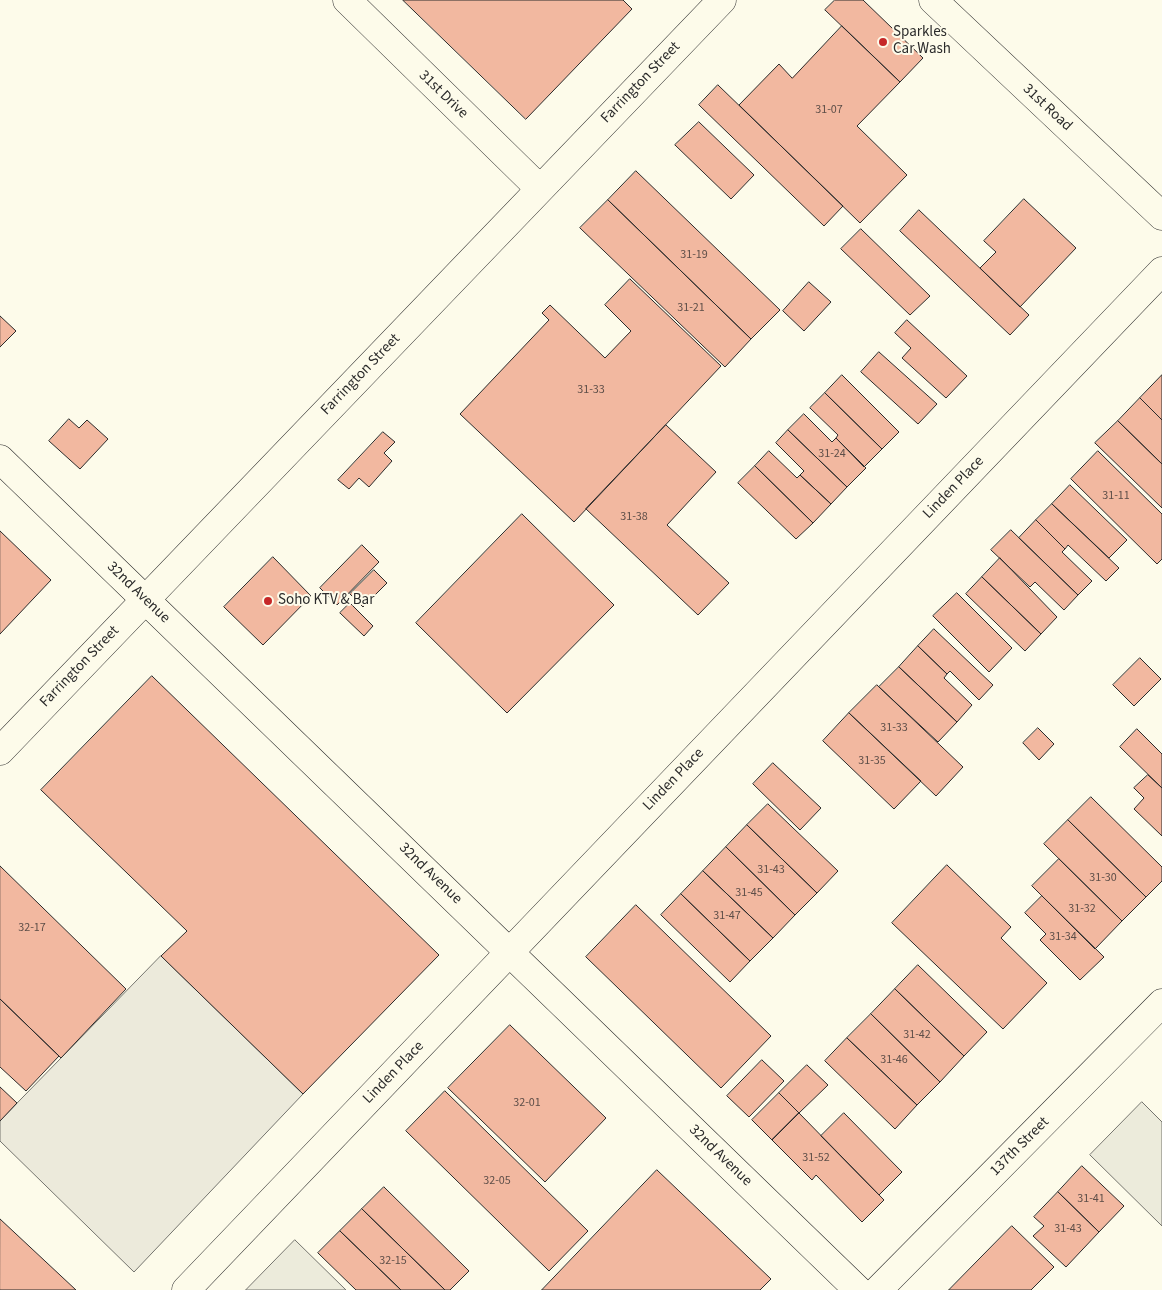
<!DOCTYPE html>
<html>
<head>
<meta charset="utf-8">
<style>
  body { margin:0 }
  canvas { display:block; background:#fdfbea }
</style>
</head>
<body>
<canvas width="1162" height="1290"></canvas>
<script>
const ctx = document.querySelector('canvas').getContext('2d');
ctx.lineJoin = 'round';
function fillPath(path, color) {
  ctx.fillStyle = color;
  ctx.fill(path, 'evenodd');
}
function trace(path, color, width, dash) {
  ctx.strokeStyle = color;
  ctx.lineWidth = width;
  ctx.lineCap = dash ? 'butt' : 'round';
  ctx.setLineDash(dash || []);
  ctx.stroke(path);
}
function write(font, color, halo, rows, align = 'center') {
  ctx.font = font + ' "Source Sans 3",sans-serif';
  ctx.lineWidth = 4;
  ctx.setLineDash([]);
  ctx.textBaseline = 'middle';
  ctx.strokeStyle = halo;
  ctx.fillStyle = color;
  for (const [text, x, y, turn = 0] of rows) {
    ctx.save();
    ctx.translate(x, y);
    ctx.rotate((+turn || 0) * Math.PI / 180);
    ctx.textAlign = isNaN(turn) ? turn : align;
    if (halo) ctx.strokeText(text, 0, 0);
    ctx.fillText(text, 0, 0);
    ctx.restore();
  }
}
const green = new Path2D(`
  M1142 1102 1162 1122V1226L1090 1155Z
  M295 1240 346 1290H246Z`);
const parking = new Path2D(`
  M161 956 303 1094 134 1272 0 1141V1121Z`);
const building = new Path2D(`
  M403 0H623L632 9 526 119Z
  M835 0H863L923 58 900 82 825 10Z
  M842 26 900 82 857 126 907 175 860 223 739 105 779 64 792 78Z
  M718 85 843 206 824 226 699 105Z
  M699 122 754 175 731 199 675 145Z
  M636 171 780 310 751 339 608 200Z
  M1024 199 1076 248 1020 307 980 268 996 252 984 241Z
  M608 200 751 339 725 367 580 228Z
  M919 210 1029 315 1010 335 900 231Z
  M861 229 930 296 910 315 841 249Z
  M630 279 721 366 574 522 460 414 549 320 542 313 550 305 605 358 631 331 605 305Z
  M809 282 831 302 804 331 783 311Z
  M0 316 16 331 0 347Z
  M907 320 967 376 946 398 902 358 911 348 895 333Z
  M879 352 937 404 918 424 861 372Z
  M842 375 899 432 882 449 825 393Z
  M1162 375V420L1140 398Z
  M825 393 882 449 864 467 836 438 838 435 810 408Z
  M1140 398 1162 420V464L1118 421Z
  M804 414 832 442 836 438 866 468 847 487 788 430Z
  M69 419 79 428 87 420 108 439 80 469 49 441Z
  M1118 421 1162 464V508L1095 443Z
  M666 425 716 472 667 525 729 583 698 615 586 509Z
  M788 430 847 487 831 504 800 475 804 471 776 443Z
  M383 432 395 442 384 453 392 461 369 487 359 478 349 489 338 480Z
  M769 451 797 478 800 475 831 504 813 523 755 466Z
  M1098 451 1162 514V559L1157 564 1071 479Z
  M755 466 813 523 796 539 738 483Z
  M1070 485 1127 540 1109 558 1052 504Z
  M1052 504 1119 568 1106 581 1068 545 1065 549 1036 520Z
  M522 514 614 605 507 713 416 623Z
  M1036 520 1065 549 1062 552 1092 581 1078 595 1019 538Z
  M1011 530 1078 595 1064 610 1035 582 1030 587 991 550Z
  M0 531 51 580 0 634Z
  M362 545 379 562 337 605 320 588Z
  M273 557 311 596 263 645 224 607Z
  M1000 558 1057 617 1041 634 982 577Z
  M374 570 387 583 363 607 350 594Z
  M982 577 1041 634 1025 651 966 594Z
  M957 593 1012 648 989 672 933 616Z
  M350 603 373 626 364 636 340 613Z
  M934 629 993 685 979 700 950 671 947 674 918 646Z
  M918 646 947 674 944 678 972 705 957 722 899 667Z
  M1140 658 1161 679 1134 706 1113 685Z
  M899 667 957 722 938 742 879 687Z
  M152 676 439 955 303 1094 161 956 187 931 41 790Z
  M877 685 963 767 936 796 849 713Z
  M849 713 921 781 894 809 823 741Z
  M1038 728 1054 744 1039 760 1023 743Z
  M1137 729 1162 754V788L1120 747Z
  M773 763 821 808 800 830 753 784Z
  M1148 775 1162 788V836L1134 809 1144 798 1134 788Z
  M1091 797 1162 867V881L1146 897 1068 820Z
  M768 804 838 871 817 893 747 825Z
  M1068 820 1146 897 1122 921 1044 844Z
  M747 825 817 893 795 915 726 847Z
  M726 847 795 915 773 938 703 871Z
  M1059 859 1122 921 1095 949 1032 886Z
  M947 865 1011 927 1001 938 1047 983 1003 1029 892 923Z
  M0 866 126 989 61 1058 0 999Z
  M703 871 773 938 750 961 681 894Z
  M681 894 750 961 730 982 661 915Z
  M1042 896 1104 957 1080 980 1040 940 1046 934 1025 913Z
  M636 905 771 1036 721 1088 586 957Z
  M918 965 987 1032 964 1056 895 989Z
  M895 989 964 1056 940 1082 871 1014Z
  M0 999 59 1056 26 1091 0 1067Z
  M871 1014 940 1082 917 1105 847 1038Z
  M510 1025 606 1118 545 1182 448 1088Z
  M847 1038 917 1105 895 1129 825 1061Z
  M762 1060 784 1081 749 1117 727 1096Z
  M807 1065 828 1085 799 1113 779 1093Z
  M0 1087 17 1103 0 1121Z
  M445 1091 588 1231 549 1271 406 1131Z
  M779 1093 799 1113 772 1140 752 1120Z
  M799 1113 884 1200 862 1222 816 1175 812 1180 772 1140Z
  M844 1113 902 1172 879 1195 821 1136Z
  M1082 1166 1124 1206 1099 1232 1058 1192Z
  M657 1170 771 1279 760 1290H542Z
  M384 1187 469 1271 450 1290H445L362 1209Z
  M1058 1192 1099 1232 1066 1267 1033 1236 1044 1226 1034 1217Z
  M362 1209 445 1290H401L340 1231Z
  M0 1219 76 1290H0Z
  M1012 1226 1054 1267 1031 1290H949Z
  M340 1231 401 1290H356L318 1253Z`);
const minor = new Path2D(`
  M347 0 540 189
  M933 0 1162 216
  M0 751 722 0
  M878 1290 1162 1003`);
const tertiary = new Path2D(`
  M0 459 858 1290`);
const secondary = new Path2D(`
  M186 1290 1162 271`);
const markers = [
  [883,42,5,"#c62828"],
  [268,601,5,"#c62828"]
];
const numberNames = [
  ["31-07",829,110],
  ["31-19",694,255],
  ["31-21",691,308],
  ["31-33",591,390],
  ["31-24",832,454],
  ["31-11",1116,496],
  ["31-38",634,517],
  ["31-33",894,728],
  ["31-35",872,761],
  ["31-43",771,870],
  ["31-30",1103,878],
  ["31-45",749,893],
  ["31-32",1082,909],
  ["31-47",727,916],
  ["32-17",32,928],
  ["31-34",1063,937],
  ["31-42",917,1035],
  ["31-46",894,1060],
  ["32-01",527,1103],
  ["31-52",816,1158],
  ["32-05",497,1181],
  ["31-41",1091,1199],
  ["31-43",1068,1229],
  ["32-15",393,1261]
];
const poiNames = [
  ["Sparkles",893,33],
  ["Car Wash",893,50],
  ["Soho KTV & Bar",278,601]
];
const streetNames = [
  ["Farrington Street",641,83,-46],
  ["31st Drive",443,95,44],
  ["31st Road",1047,108,43],
  ["Farrington Street",361,375,-46],
  ["Linden Place",954,488,-46],
  ["32nd Avenue",138,593,44],
  ["Farrington Street",80,667,-46],
  ["Linden Place",674,780,-46],
  ["32nd Avenue",430,874,44],
  ["Linden Place",394,1073,-46],
  ["137th Street",1020,1147,-45],
  ["32nd Avenue",720,1156,44]
];
fillPath(green, '#ecebdb');
trace(green, '#74746e', 1);
fillPath(parking, '#eceadb');
trace(parking, '#74746e', 1);
fillPath(building, '#f2b8a0');
trace(building, '#2b2b2b', 1);
trace(minor, '#2b2b2b', 29);
trace(tertiary, '#2b2b2b', 29);
trace(secondary, '#2b2b2b', 29);
trace(minor, '#fdfbea', 28);
trace(tertiary, '#fdfbea', 28);
trace(secondary, '#fdfbea', 28);
for (const [x, y, r, color] of markers) {
  const dot = new Path2D();
  dot.arc(x, y, r, 0, 2 * Math.PI);
  ctx.fillStyle = color;
  ctx.fill(dot);
  trace(dot, '#fdfbea', 2);
}
write('12px', '#5d4e48', null, numberNames);
write('15px', '#2b2b2b', '#fdfbea', poiNames, 'left');
write('15px', '#2b2b2b', '#fdfbea', streetNames);
</script>
</body>
</html>
